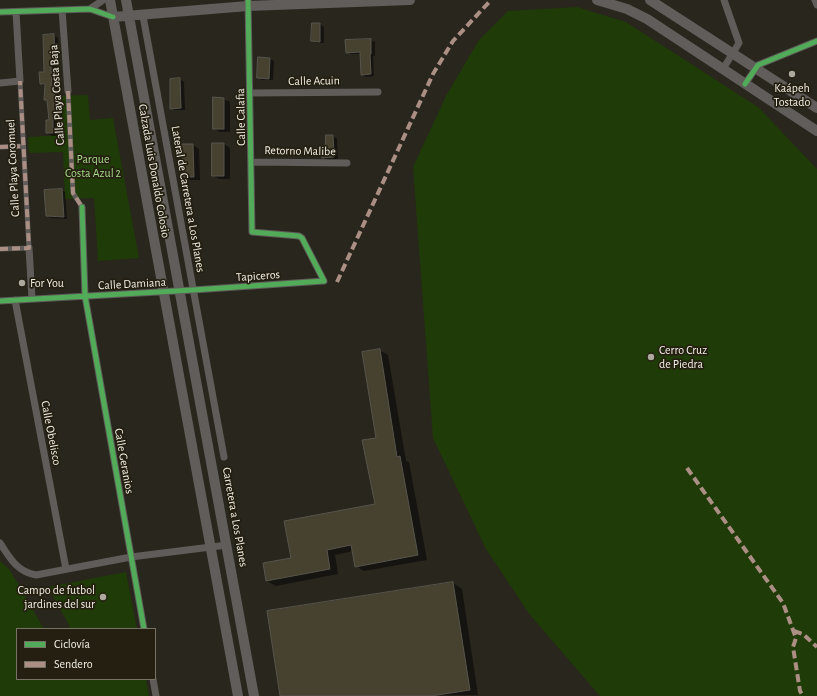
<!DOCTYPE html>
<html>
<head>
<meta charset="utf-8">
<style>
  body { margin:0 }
  #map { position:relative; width:817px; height:696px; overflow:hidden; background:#29261e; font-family:"Alegreya Sans",sans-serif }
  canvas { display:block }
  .legend { position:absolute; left:16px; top:628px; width:140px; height:52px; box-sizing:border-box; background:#241f10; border:1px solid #767265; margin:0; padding:5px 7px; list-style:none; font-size:12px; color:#f2efe5 }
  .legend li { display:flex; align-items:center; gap:8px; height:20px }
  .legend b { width:20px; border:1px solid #767265 }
</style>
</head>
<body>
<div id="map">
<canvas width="817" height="696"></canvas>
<ul class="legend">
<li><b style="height:5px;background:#51ab58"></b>Ciclovía</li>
<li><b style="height:5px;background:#ac8f84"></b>Sendero</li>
</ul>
</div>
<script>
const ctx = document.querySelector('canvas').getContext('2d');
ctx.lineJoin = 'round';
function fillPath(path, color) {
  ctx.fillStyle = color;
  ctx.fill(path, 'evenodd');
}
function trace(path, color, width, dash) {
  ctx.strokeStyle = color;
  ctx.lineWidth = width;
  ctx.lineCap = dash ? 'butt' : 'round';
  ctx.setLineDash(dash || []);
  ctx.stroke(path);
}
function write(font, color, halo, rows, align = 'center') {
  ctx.font = font + ' "Alegreya Sans",sans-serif';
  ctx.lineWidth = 3.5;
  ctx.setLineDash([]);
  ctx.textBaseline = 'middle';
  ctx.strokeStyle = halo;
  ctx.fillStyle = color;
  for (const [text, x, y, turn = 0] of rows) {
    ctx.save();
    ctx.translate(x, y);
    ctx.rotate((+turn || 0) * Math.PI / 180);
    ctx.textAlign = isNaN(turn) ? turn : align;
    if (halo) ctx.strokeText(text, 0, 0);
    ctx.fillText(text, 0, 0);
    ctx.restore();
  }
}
const green = new Path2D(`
  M577 7 626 22 758 107 817 169V696H600L530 615 486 549 433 438 413 167 447 94 479 40 508 11Z
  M88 95 90 120 113 118 139 258 98 261 94 198 65 199 63 152 29 153 28 137 62 135 60 96Z
  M0 561 10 570 44 629H17V679H146L149 696H0Z
  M126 572 137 629H63L70 627 48 587Z`);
const shadow = new Path2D(`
  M320 24 324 27V43H317L312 41Z
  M53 35 58 38 59 67H56L57 92 60 93 59 108 62 110 63 119 58 120V136H52L47 133 50 121 48 101 45 100 46 87 41 84 45 73Z
  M371 40 375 42V56H373L374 76 366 77 362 74 361 54H351L347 52 346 41Z
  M259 58 270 59 274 61 273 80H262L258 77Z
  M180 79 184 82 185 110H175L171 108Z
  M224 99 230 102V132H220L214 128Z
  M333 136 337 139 338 159 327 160 323 157Z
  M224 144 230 148V179H219L213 175Z
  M193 145 199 149 200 180H191L185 177Z
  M61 190 65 192 67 219 50 218 47 216Z
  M379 350 388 355 406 461 409 462 427 560 364 571 356 566 353 551 335 555 338 574 276 586 267 581 264 564 292 558 377 505Z
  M453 583 462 589 478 695 281 696Z`);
const building = new Path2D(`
  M312 23H320V42L311 41Z
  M54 34 55 65H51L52 89H55L54 106H57L58 117H53V133H46V120H49L47 100H44L45 84H40L39 72H44L43 35Z
  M371 39V54H370L371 74 361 75 360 52 346 53 345 40Z
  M258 57 270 58 269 79 257 78Z
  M180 78 181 108 170 109V79Z
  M213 97 224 98V129H213Z
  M326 135H333L334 157 322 158 321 148H325Z
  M212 143H224V176H212Z
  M182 144H193L194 177H184Z
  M62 189 64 217 46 216 44 190Z
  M380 349 397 457 400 456 418 555 355 567 351 545 327 550 330 569 266 581 263 563 291 558 284 521 375 504 362 440 376 438 362 352Z
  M453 582 470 690 431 696H280L267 611Z`);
const pedestrian = new Path2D(`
  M68 91 73 193 82 207
  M0 147 23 146
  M0 249 29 248 20 81`);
const minor = new Path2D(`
  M815 0 817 5
  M90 9 103 0
  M62 10 68 91
  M0 12 90 9 113 17
  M143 16 224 457
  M723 69 739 43 724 0
  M0 83 20 81 16 12
  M745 84 758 65 817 41
  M250 93 378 92
  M251 162 347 163
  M82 207 85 296 144 629
  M29 248 32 299
  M15 300 66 569
  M0 301 193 290 324 281 302 238 299 236 252 232 248 0
  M0 543C10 558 17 572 36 575L131 557 227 545
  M153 679 156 696`);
const secondary = new Path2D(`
  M110 0 238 696
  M126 0 254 696
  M597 0 627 9 647 19 817 131
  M650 0 817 108
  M113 17 248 6 410 0`);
const quiet = new Path2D(`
  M68 91 73 193 82 207
  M0 147 23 146
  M0 249 29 248 20 81
  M337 282 433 74 453 41 491 0
  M687 468 783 603 796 638 793 647 800 691 803 696
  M794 631 803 634 817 647`);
const cycleway = new Path2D(`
  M0 12 90 9 113 17
  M745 84 758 65 817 41
  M82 207 85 296 144 629
  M0 301 193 290 324 281 302 238 299 236 252 232 248 0`);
const markers = [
  [792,74,4,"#aca99f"],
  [22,283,4,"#aca99f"],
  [651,357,4,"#aca99f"],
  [103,597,4,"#aca99f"]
];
const streetNames = [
  ["Calle Acuin",314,81,-1],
  ["Calle Playa Costa Baja",57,95,-94],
  ["Calle Calafia",241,117,-91],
  ["Retorno Malibe",300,151,1],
  ["Calle Playa Coromuel",13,168,-93],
  ["Calzada Luis Donaldo Colosio",154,171,80],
  ["Lateral de Carretera a Los Planes",188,199,80],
  ["Tapiceros",258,276,-4],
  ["Calle Damiana",132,284,-3],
  ["Calle Obelisco",51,433,79],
  ["Calle Geranios",124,461,80],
  ["Carretera a Los Planes",235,517,80]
];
const poiNames = [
  ["Kaápeh",792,88,"center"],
  ["Tostado",792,102,"center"],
  ["For You",30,283],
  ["Cerro Cruz",659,350],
  ["de Piedra",659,364],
  ["Campo de futbol",95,590,"right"],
  ["jardines del sur",95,604,"right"]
];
const parkNames = [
  ["Parque",93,159],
  ["Costa Azul 2",93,173]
];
fillPath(green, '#1f3b07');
fillPath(shadow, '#0007');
fillPath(building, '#474230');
trace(building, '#56544c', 1);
trace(pedestrian, '#5f5c59', 5);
trace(minor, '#5f5c59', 7);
trace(secondary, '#605d5a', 10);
trace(quiet, '#ac8f84', 4, [8, 4]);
trace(cycleway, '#51ab58', 5);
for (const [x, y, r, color] of markers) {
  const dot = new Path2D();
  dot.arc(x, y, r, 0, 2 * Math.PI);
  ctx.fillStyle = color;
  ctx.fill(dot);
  trace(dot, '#241f10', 1.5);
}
write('12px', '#f2efe5', '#241f10', streetNames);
write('12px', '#f2efe5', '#241f10', poiNames, 'left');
write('12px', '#a4da87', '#241f10', parkNames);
</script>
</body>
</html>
